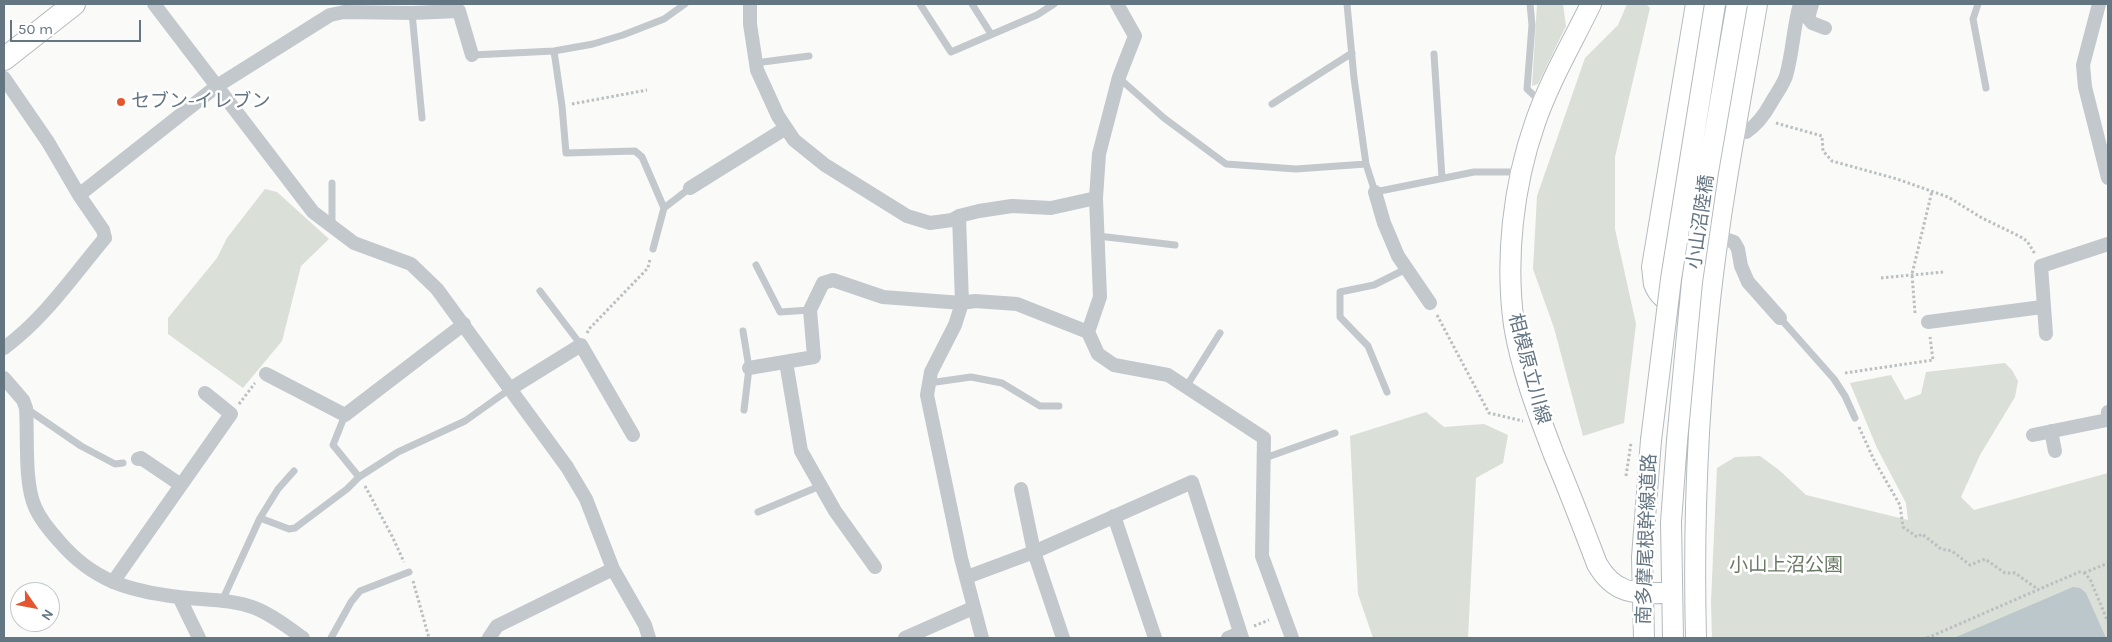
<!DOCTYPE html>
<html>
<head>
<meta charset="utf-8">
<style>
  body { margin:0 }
  #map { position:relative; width:2112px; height:642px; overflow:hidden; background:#fafaf8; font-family:Karla,sans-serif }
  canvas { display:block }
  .frame { position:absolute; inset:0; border:5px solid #657683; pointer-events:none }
  .north { position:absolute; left:10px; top:582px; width:50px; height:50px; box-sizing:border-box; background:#fff; border:1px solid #c1c8cd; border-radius:50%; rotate:123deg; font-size:14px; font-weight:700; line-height:20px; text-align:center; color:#657683 }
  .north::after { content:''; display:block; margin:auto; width:18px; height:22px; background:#e4572e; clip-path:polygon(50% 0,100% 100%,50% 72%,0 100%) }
  .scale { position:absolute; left:10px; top:20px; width:131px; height:22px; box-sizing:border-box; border:2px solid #657683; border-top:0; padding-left:6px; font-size:15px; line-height:18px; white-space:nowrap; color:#657683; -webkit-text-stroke:4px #fff; paint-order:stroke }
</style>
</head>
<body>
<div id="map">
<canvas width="2112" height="642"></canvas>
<div class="frame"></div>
<div class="north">N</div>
<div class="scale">50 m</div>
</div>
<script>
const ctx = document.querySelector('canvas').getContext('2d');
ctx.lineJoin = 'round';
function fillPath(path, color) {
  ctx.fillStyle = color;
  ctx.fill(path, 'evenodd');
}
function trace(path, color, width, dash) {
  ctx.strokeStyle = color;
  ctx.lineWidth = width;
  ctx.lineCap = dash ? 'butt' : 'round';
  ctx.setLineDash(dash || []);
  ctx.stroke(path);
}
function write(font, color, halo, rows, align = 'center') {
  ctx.font = font + ' Karla,"Noto Sans JP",sans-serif';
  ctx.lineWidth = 5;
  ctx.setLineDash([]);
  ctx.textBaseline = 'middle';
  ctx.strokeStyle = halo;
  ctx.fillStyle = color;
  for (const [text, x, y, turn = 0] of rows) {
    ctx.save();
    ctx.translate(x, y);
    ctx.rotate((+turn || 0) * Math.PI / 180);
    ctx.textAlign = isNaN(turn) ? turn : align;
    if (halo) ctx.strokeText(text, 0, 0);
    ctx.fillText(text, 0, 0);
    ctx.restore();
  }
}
const green = new Path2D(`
  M1537 4H1563L1566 26 1538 84 1532 86Z
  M1627 4H1646L1650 8 1615 157V229L1636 324 1624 423 1583 436 1554 328 1533 269 1537 196 1585 58 1618 25Z
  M265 189 277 192 329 239 301 266 282 341 243 388 168 334V318L217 258 227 238Z
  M2005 363 2012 370 2018 381 2015 397 1980 455 1961 497 1974 510 2108 473V638H1712L1711 602 1717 468 1735 457 1760 456 1779 470 1806 495 1908 520 1906 503 1877 448 1850 383 1891 375 1905 400 1921 394 1926 372Z
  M1426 412 1444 427 1484 424 1508 435 1503 463 1476 478 1468 638H1373L1358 594 1350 436Z`);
const water = new Path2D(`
  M2073 587 2080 588 2086 593 2106 638H1954Z`);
const path = new Path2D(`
  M572 104 647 90
  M1776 123 1822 136 1823 151 1832 161 1897 179 1948 197 1982 218 2019 236 2027 241 2035 254
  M1881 278 1943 272
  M1915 313 1912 274 1932 191
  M1437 315 1489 413 1523 421
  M587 333 590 328 648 268 650 259
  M1845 373 1933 360 1930 337
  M239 404 255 383
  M1859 427 1874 460 1900 505 1903 527 1917 537 1922 534 1941 549 1952 551 1970 565 1985 559 2005 573H2015L2039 590
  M1626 476 1631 443
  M365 486 392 536 404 562
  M2084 573 2108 563
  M413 581 429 638
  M1254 626 1269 620
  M1927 638 2079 572 2084 573 2090 579 2108 622`);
const service = new Path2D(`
  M920 4 951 52 1037 15 1054 4
  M972 4 991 34
  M1347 4 1354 78 1366 164
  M1530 4 1532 25 1527 89 1541 102
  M1978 4 1973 19 1986 88
  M412 13 422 118
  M554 51 562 106 566 153 635 151 642 157 664 208
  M1434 54 1442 178
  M472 55 554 51 593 44 623 35 664 19 685 4
  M755 63 809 56
  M1119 78 1164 118 1226 164 1296 169 1366 164 1375 192 1474 172H1519
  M1272 104 1352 53
  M332 183V226
  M1098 236 1175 245
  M653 249 664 208 690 188
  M756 265 780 312 810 310
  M540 291 581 345
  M1780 318 1834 379 1845 396 1855 418
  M743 331 749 368 744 410
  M929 383 971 377 1002 383 1040 406H1059
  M1186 387 1220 333
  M1387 392 1368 346 1340 317V292L1374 285 1406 269
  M27 409 81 446 115 464 123 463
  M345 415 333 445 359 477
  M1265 458 1335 433
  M758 512 820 486
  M260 518 278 489 294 471
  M222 601 260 518 289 529 295 528 347 489 359 477 398 452 465 421 510 389
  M331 638 351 602 360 591 409 572`);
const minor = new Path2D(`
  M154 4 313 212 354 243 411 264 437 289 567 467 586 499 613 569 645 625 649 638
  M750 4V24L757 70 778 116 794 140 825 165 907 216 930 223 952 220 959 216 979 211 1012 206 1051 208 1096 198
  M1812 4 1808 18 1812 23 1825 28
  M2099 4 2083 65 2085 87 2108 178
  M4 78 48 142 79 195 103 230 105 238C73 276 44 319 4 348
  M1736 130 1746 132C1757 125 1765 114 1771 103 1776 94 1783 85 1786 76 1793 52 1793 28 1800 4
  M690 188 786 128
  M1375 192 1384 223 1398 256 1430 303
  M79 195 217 86 330 15 344 12 412 13 459 11 472 55
  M1718 237 1734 242 1738 249 1741 266 1748 282 1780 318
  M1928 322 2042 307
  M1088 332 1098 354 1114 365 1168 375 1264 438 1262 556 1292 638
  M2046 334 2041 266 2108 244
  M786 362 801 451 835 511 875 567
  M749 368 814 357 810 310 823 283 833 280 883 297 962 303 959 216
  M266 374 345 415 464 324
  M4 378 23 400 26 408C28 436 24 483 35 507 40 519 50 531 59 541 93 581 129 591 179 597 204 600 232 599 255 608 272 615 288 627 303 638
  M510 389 581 345 633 435
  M2051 431 2055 451
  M2033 435 2107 420 2108 412
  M138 459 141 458 181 485
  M1021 489 1034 552 1063 638
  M1114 516 1155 638
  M967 577 1034 552 1192 482 1242 638
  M113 582 231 414 205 393
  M179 597 199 638
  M489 638 497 626 613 569
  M905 638 973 608
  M982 638 961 558 927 395 931 372 955 325 962 303 975 301 1017 304 1088 332 1100 297 1096 198 1099 154 1119 77 1135 36 1117 4
  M1228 638 1240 633`);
const secondary = new Path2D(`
  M1591 4C1572 43 1549 82 1535 123 1513 186 1505 259 1514 325 1521 369 1538 413 1554 455 1569 491 1583 527 1597 564 1616 597 1638 593 1672 593
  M1696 4 1652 267C1653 272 1653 279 1654 284 1662 305 1687 311 1705 300
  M1644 638 1642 557 1651 440
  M1673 638 1671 522 1677 441
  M1696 638C1693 523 1698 406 1711 291 1722 195 1741 99 1757 4`);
const primary = new Path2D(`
  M4 59 74 4`);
const secondaryBridge = new Path2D(`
  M1651 440 1671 279 1715 4
  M1677 441 1692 282 1708 172 1737 4`);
const markers = [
  [121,102,5,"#e4572e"]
];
const poiNames = [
  ["セブン-イレブン",131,102]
];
const streetNames = [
  ["小山沼陸橋",1701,222,-82],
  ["相模原立川線",1529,369,75],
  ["南多摩尾根幹線道路",1647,539,-88]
];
const parkNames = [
  ["小山上沼公園",1786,566]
];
fillPath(green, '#dadfd7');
fillPath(water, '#bbc7cb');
trace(secondary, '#b3babf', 22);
trace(primary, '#b5babe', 24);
trace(path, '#bbbfc2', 3, [2.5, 2.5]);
trace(service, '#c3c8cc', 7);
trace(minor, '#c3c8cc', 14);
trace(secondary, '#fff', 20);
trace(primary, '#fff', 22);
trace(secondaryBridge, '#b3babf', 22, []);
trace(secondaryBridge, '#fff', 20);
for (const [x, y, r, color] of markers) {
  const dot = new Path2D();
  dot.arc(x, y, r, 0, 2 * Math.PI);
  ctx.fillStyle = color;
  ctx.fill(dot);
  trace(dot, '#fff', 2);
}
write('19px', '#657683', '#fff', poiNames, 'left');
write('19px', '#657683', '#fff', streetNames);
write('19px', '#687a64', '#fff', parkNames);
</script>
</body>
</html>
